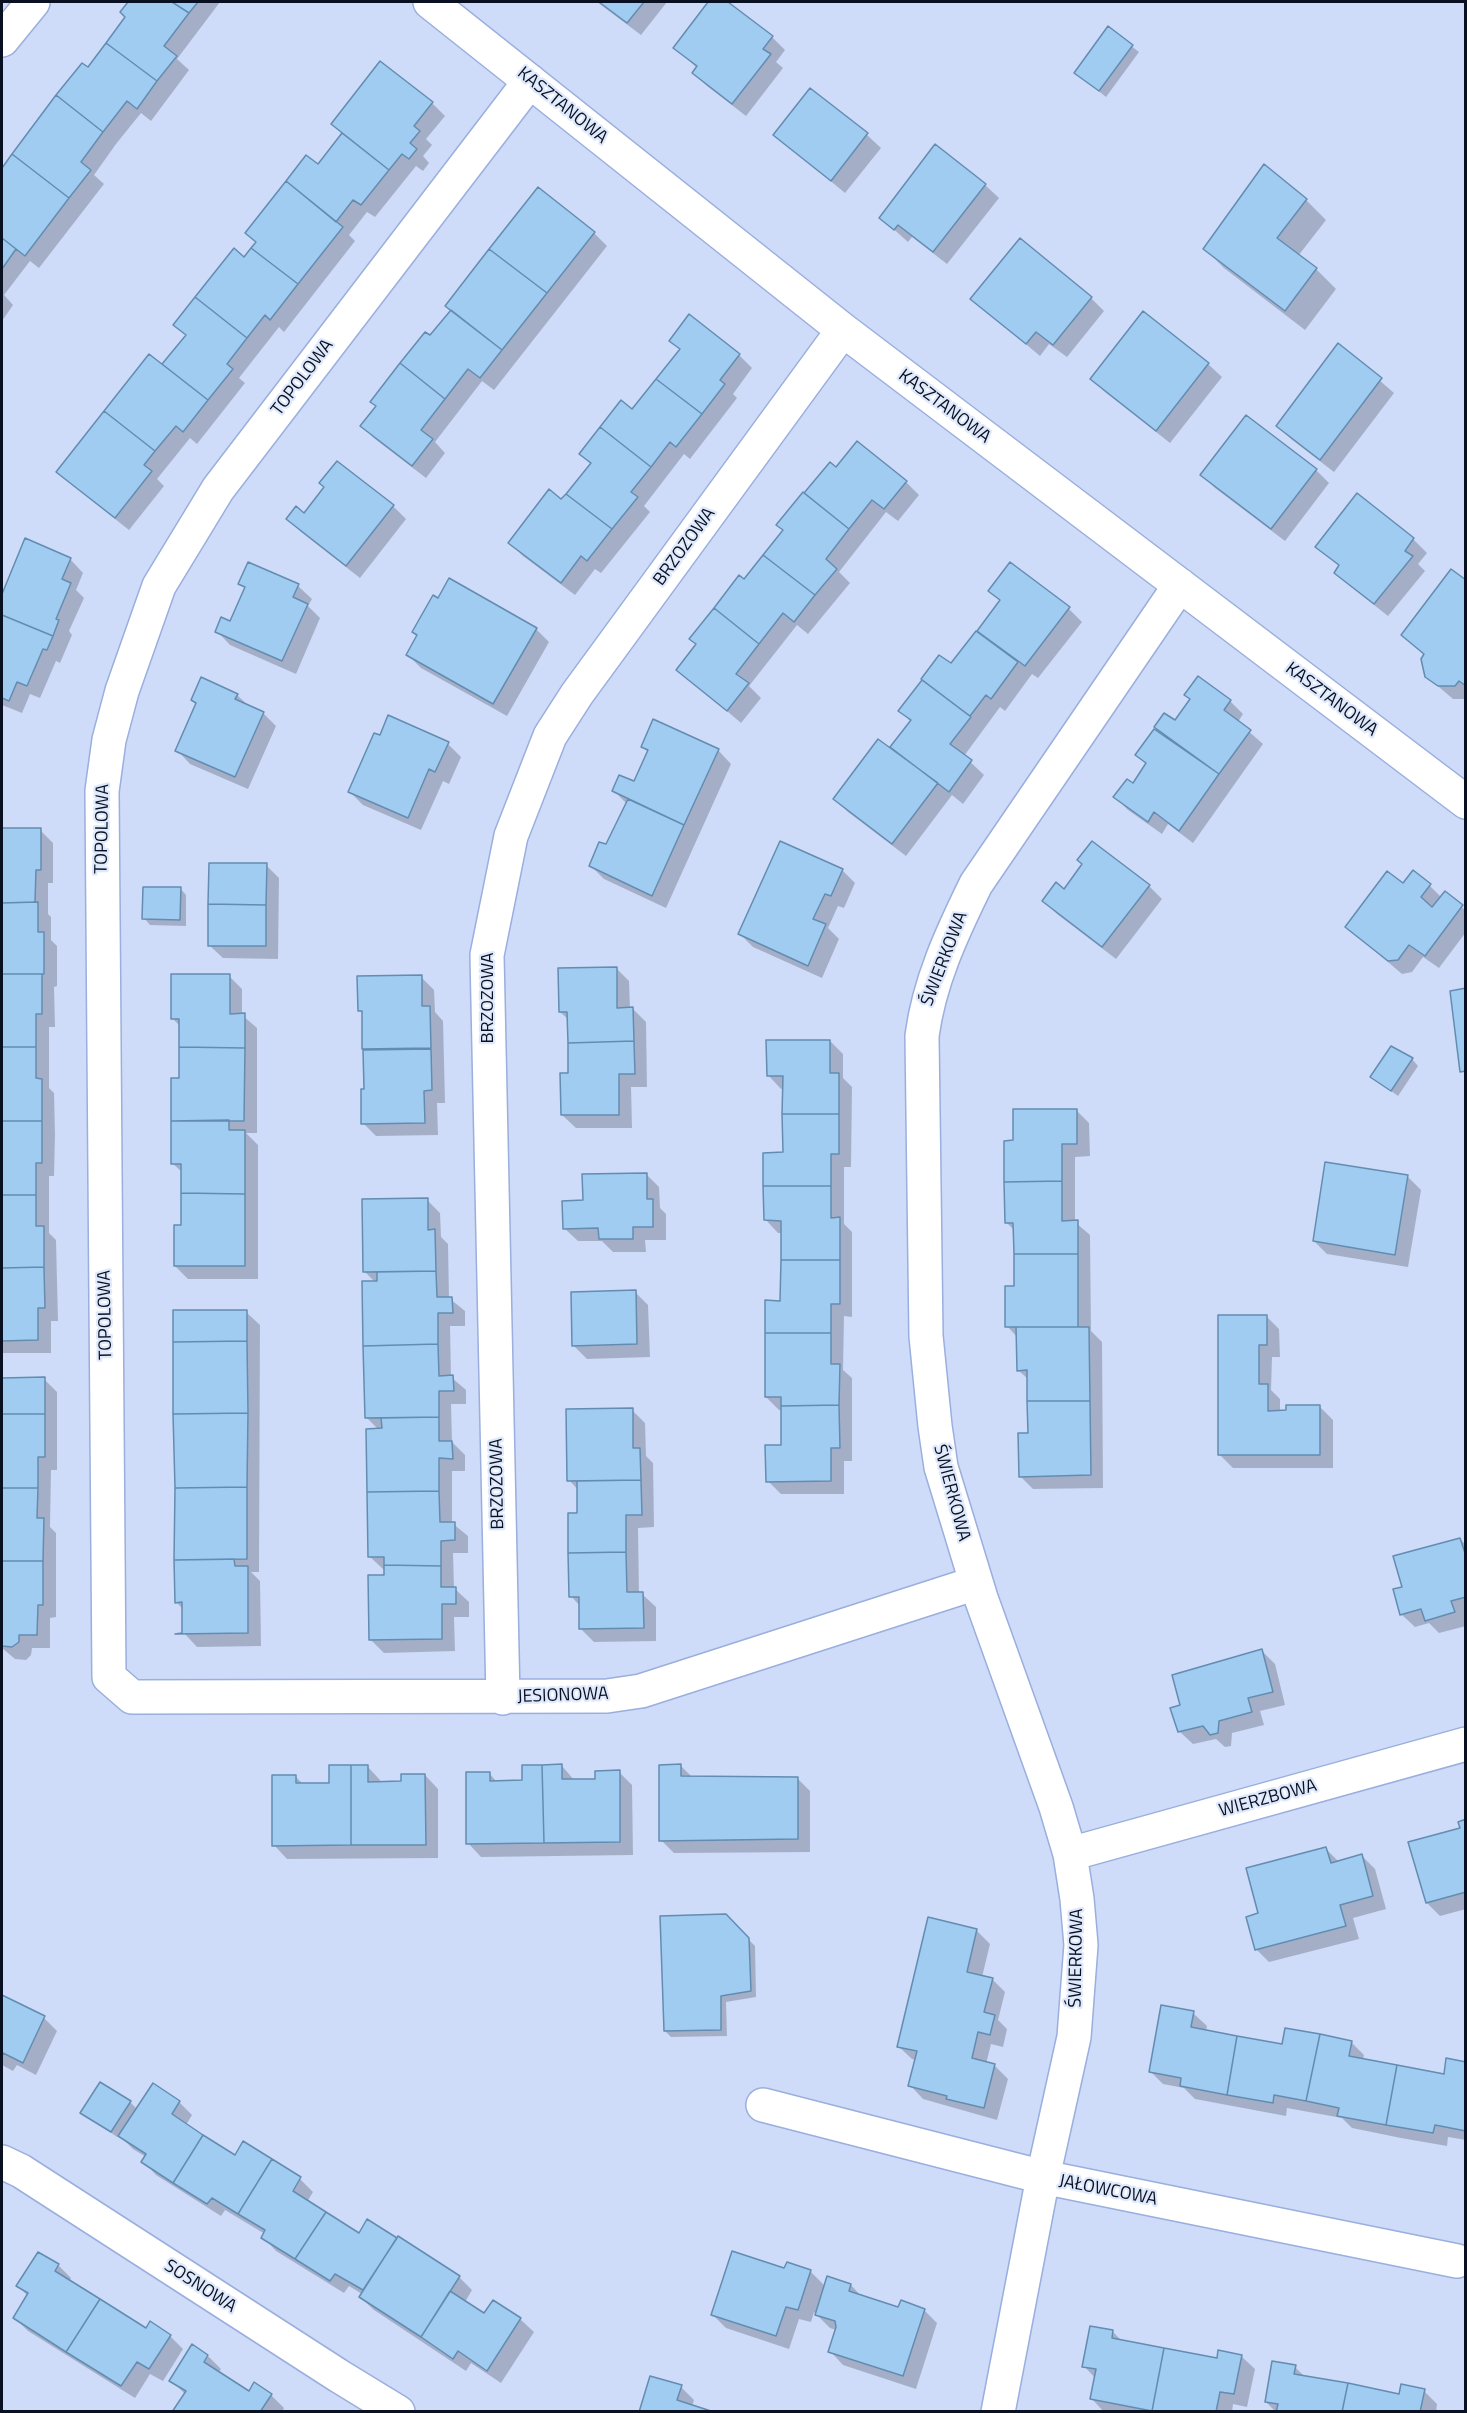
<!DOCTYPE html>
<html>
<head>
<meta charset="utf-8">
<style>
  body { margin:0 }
  #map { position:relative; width:1467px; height:2413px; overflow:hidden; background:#cedbf9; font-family:"Titillium Web",sans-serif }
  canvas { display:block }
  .frame { position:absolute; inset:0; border:3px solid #091021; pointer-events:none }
</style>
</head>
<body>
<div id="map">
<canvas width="1467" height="2413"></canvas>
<div class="frame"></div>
</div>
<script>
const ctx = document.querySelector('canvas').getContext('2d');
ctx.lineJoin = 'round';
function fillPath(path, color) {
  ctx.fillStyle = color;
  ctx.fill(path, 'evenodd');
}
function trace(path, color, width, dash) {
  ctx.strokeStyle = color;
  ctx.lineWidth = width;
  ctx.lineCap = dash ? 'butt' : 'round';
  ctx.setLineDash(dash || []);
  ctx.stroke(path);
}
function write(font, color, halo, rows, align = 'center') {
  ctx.font = font + ' "Titillium Web",sans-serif';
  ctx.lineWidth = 4.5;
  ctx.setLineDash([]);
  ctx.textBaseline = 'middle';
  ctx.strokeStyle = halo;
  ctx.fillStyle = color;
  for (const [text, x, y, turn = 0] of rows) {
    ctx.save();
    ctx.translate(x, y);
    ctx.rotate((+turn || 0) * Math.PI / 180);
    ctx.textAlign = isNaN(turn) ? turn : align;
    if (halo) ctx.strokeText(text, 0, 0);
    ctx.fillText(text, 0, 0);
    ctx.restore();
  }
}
const shadow = new Path2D(`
  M130 2H220L177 59 189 70 151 121 141 113 116 144 94 175 104 184 39 268 30 261 4 295 13 305 2 321V171L82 65 88 69 127 17 122 12Z
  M597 2H667L641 35Z
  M710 2H726L772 37 785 50 776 62 783 68 746 116 707 86 694 73 697 68 675 48Z
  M1108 28 1139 52 1106 97 1076 73Z
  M810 90 867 135 881 148 845 193 775 135Z
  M432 103 445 116 426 139 432 145 423 156 429 163 423 171 416 166 375 217 367 212 349 235 355 241 284 332 279 327 239 378 245 383 197 444 190 438 157 479 164 486 129 530 72 485 58 472 163 367 187 336 175 325 245 259 257 243 247 233 318 166 343 135 333 124Z
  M936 147 985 185 999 198 947 264 912 237 908 242 881 218Z
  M1264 166 1306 200 1326 220 1298 256 1316 269 1336 289 1305 330 1224 268 1205 249Z
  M538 189 594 233 607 246 494 390 482 381 435 442 445 453 426 478 375 439 362 426 452 311Z
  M1091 298 1104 311 1067 357 1049 344 1040 356 972 299Z
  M1143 313 1208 364 1222 377 1170 443 1105 392 1092 379Z
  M671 340 739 355 752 368 733 394 737 398 690 459 684 454 644 506 650 512 601 573 595 569 575 595 523 556 510 543 562 502 591 465 581 454 632 411 681 350Z
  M1339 345 1394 393 1334 472 1291 439 1278 426Z
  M1247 417 1316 470 1329 483 1285 541 1215 488 1202 475Z
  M836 469 906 482 919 495 898 521 886 512 839 572 850 583 808 634 797 625 749 686 761 698 741 723 678 669 697 645 691 639 744 582Z
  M1357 496 1413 539 1427 553 1418 564 1425 571 1388 616 1350 586 1336 573 1340 567 1317 547Z
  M393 506 406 519 360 578 301 532 288 519 304 515Z
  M26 540 70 559 83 573 76 590 84 598 69 631 72 635 60 663 56 661 40 698 30 694 22 713 2 705V597Z
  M249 564 298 586 312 599 308 606 320 618 296 674 230 645 217 631 231 623 246 589 240 584Z
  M1011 564 1069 609 1082 622 1038 678 1032 674 1005 711 1000 707 964 756 984 775 963 804 952 795 906 856 848 812 835 799 890 749 911 722 900 711 940 657 951 665 1001 602 990 591Z
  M1466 582V699H1453L1426 676 1425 656 1403 635Z
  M536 629 549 642 507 716 421 668 408 655Z
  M1198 678 1230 701 1243 714 1238 722 1263 744 1193 843 1168 824 1162 834 1128 810 1115 797 1133 785 1147 765 1137 755 1164 715 1175 722 1191 700 1186 695Z
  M237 695 250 707 263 713 276 726 248 789 190 764 177 750 197 705 193 700Z
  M448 744 461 757 449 784 443 781 421 830 363 805 350 792Z
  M643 747 718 750 731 764 666 908 604 879 591 866 607 846 627 804 614 791 635 783 649 753Z
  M2 830H40L53 843V883H48V914L51 917V940L57 946V986L54 987 55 1027H49V1088L54 1093 55 1135 54 1176H49V1233L56 1240 58 1321H51V1353H2Z
  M266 865 279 878 278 959 223 958 209 945Z
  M842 870 855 883 844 908 838 906 828 928 839 939 822 978 753 947 740 934Z
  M1403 885 1430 886 1442 898 1466 910V932L1439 968 1423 957 1412 972 1402 974 1347 927Z
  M1149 886 1162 899 1116 959 1057 914 1044 901 1064 891Z
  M180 888 186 895V926L150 925 144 918Z
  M616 968 629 981 630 1009H633L646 1022 647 1087H631L632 1128H576L562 1115 570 1074 569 1020 560 1012Z
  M229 976 242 989V1015L257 1028V1133H246L258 1145V1279H188L175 1266 183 1227V1173L172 1163 180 1080V1026L172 1018Z
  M421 977 434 990 435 1012 443 1021 445 1103H437L438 1135 376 1136 363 1123 365 1090V1049L363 1014 359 1010Z
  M830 1041 843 1054V1078L852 1087 851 1167H844V1224L852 1232V1317L844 1316 843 1370 852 1378V1461H844V1494H781L768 1481 783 1446V1410H779L766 1397 782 1302V1233H778L765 1219 784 1154V1088L781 1089 768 1075Z
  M1412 1059 1418 1066 1398 1096 1372 1077Z
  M1076 1110 1089 1123 1090 1156 1075 1157V1222L1090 1235 1091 1331 1102 1342 1103 1488 1033 1489 1020 1476 1029 1434V1380L1018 1370V1338L1007 1326 1016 1287 1015 1231 1006 1222 1014 1142Z
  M646 1174 659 1187 660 1208 666 1214V1240H645L646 1252H613L602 1241H578L564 1228 584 1202Z
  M1408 1177 1421 1190 1408 1267 1327 1254 1314 1241Z
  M427 1200 440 1213 441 1237 448 1244 449 1298 465 1311V1326H450L451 1377 466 1390V1404H451L452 1442 465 1455V1471H452V1523L468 1536V1553H453L454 1588 469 1602V1617H454L455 1651 384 1653 370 1639 386 1577V1569H383L369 1556 379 1430 366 1417 375 1282 365 1272Z
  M635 1292 648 1305 650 1357 587 1359 573 1345Z
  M246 1312 260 1325 259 1572H251L260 1581 261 1646 197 1647 184 1633 183 1609 176 1602Z
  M1266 1316 1279 1329 1280 1357H1272L1271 1390 1280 1399V1412L1320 1407 1333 1420V1468H1233L1220 1455Z
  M2 1379H44L57 1392V1470H51L50 1527 56 1533V1617L50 1618V1648H32L31 1655 26 1660 15 1659 2 1648Z
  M632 1410 645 1423 646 1456 653 1463 654 1527 638 1528 639 1594H642L656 1607V1641L594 1642 581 1629 580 1606 571 1596 579 1515 578 1490 569 1480Z
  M1460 1539 1466 1545V1614H1464L1466 1626 1439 1633 1429 1623 1415 1627 1401 1614 1403 1588Z
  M1262 1651 1275 1664 1285 1705 1260 1711 1264 1725 1232 1733 1231 1746 1225 1747 1216 1739 1193 1744 1179 1731 1181 1706Z
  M367 1766 380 1780V1783H402L425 1775 438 1789V1858L287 1859 274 1845 296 1777 303 1784H331Z
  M562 1766 575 1781 597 1780 619 1772 632 1785 633 1855 481 1857 468 1843 489 1773 497 1782 524 1781Z
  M681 1766 692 1777 797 1778 810 1791V1852L674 1853 661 1840Z
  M1466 1821V1909L1440 1916 1427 1903Z
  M1326 1849 1339 1862 1362 1856 1375 1869 1386 1909 1353 1918 1359 1939 1269 1962 1256 1949 1260 1914Z
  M725 1916 755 1946 756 1997 726 2002 727 2036 671 2037 665 2031Z
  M976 1930 990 1944 982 1977 992 1979 1005 1992 998 2020 1007 2029 1003 2047 991 2044 986 2064 995 2066 1008 2079 997 2120 923 2099 910 2085 916 2060 912 2059 898 2046Z
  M2 1997 44 2018 57 2031 36 2075 17 2065 13 2071 2 2065Z
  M1193 2013 1207 2026 1206 2031 1283 2046 1351 2042 1364 2055 1363 2060 1445 2075 1466 2063V2140L1448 2137 1447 2146 1401 2138 1352 2128 1342 2118 1287 2108 1286 2116 1195 2099 1184 2088 1163 2084 1150 2071Z
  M130 2102 137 2109 179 2102 192 2115 186 2125 235 2157 244 2143 300 2179 313 2192 307 2202 359 2235 459 2277 472 2290 465 2302 485 2315 494 2302 520 2319 534 2332 501 2383 471 2363 466 2371 374 2310 360 2297 362 2294 349 2286 344 2293 276 2251 263 2237 265 2234 225 2210 221 2216 156 2175 143 2161 146 2157 133 2149 119 2135 117 2137 82 2112Z
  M58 2265 71 2278 69 2282 146 2330 170 2336 183 2349 163 2381 150 2374 135 2398 28 2331 15 2318 28 2296 18 2286Z
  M786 2270 810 2271 825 2286 828 2278 851 2285 862 2297 899 2309 924 2310 937 2323 916 2389 843 2365 830 2351 836 2330 830 2328 814 2312 811 2322 799 2319 789 2349 726 2328 713 2315Z
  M1113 2332 1123 2342 1218 2360 1241 2356 1255 2369 1247 2407 1233 2404 1232 2412H1104L1091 2398 1095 2378 1084 2366Z
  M193 2346 208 2356 221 2369 218 2373 249 2393 271 2395 284 2408 282 2412H174L185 2394 171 2380Z
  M1295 2367 1306 2378 1401 2395 1424 2391 1437 2404 1436 2412H1276L1266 2402Z
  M681 2387 694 2400 692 2407 641 2412Z`);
const building = new Path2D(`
  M128 2H172L189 13 164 46 177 56 157 81 106 43 125 17 120 12Z
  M172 2H198L189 13Z
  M599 2H644L627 23Z
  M708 2H728L773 36 763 49 771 54 732 104 692 73 697 66 673 48Z
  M1108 26 1133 45 1099 91 1074 73Z
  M106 43 157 81 137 109 127 101 103 132 56 95 82 63 88 67Z
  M380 61 433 102 414 126 420 131 410 143 417 149 409 159 402 154 389 170 331 124Z
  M810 88 868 133 831 181 773 135Z
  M56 95 103 132 81 162 91 170 69 198 12 154Z
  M342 133 389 170 361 205 353 200 336 222 286 181 306 155 318 164Z
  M935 144 986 184 933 252 898 225 894 230 879 218Z
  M12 154 69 198 25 256 2 238V168Z
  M1264 164 1307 199 1277 238 1317 268 1285 311 1203 249Z
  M286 181 343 227 298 284 251 248 256 242 245 233Z
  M538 187 595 232 547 293 489 249Z
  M2 238 16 249 2 269Z
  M1020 238 1092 297 1053 345 1036 332 1026 344 970 299Z
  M234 248 244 257 251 248 298 284 270 320 265 315 247 338 195 297Z
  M489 249 547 293 502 350 445 306Z
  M195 297 247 338 227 364 233 369 208 400 162 364 186 335 173 325Z
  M451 310 502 350 480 378 468 369 445 399 400 363 425 332 430 335Z
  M1143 311 1209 363 1156 431 1090 379Z
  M689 314 740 354 720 380 725 384 702 414 656 379 680 349 669 341Z
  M1338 343 1382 378 1320 460 1276 426Z
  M149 354 208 400 183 432 176 426 155 451 104 411Z
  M400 363 445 399 421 430 433 439 412 466 360 426 376 406 370 402Z
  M656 379 702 414 676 447 670 442 651 467 600 427 621 400 632 409Z
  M104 411 155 451 144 465 152 471 115 518 56 472Z
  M1246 415 1317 469 1271 529 1200 475Z
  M600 427 651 467 631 492 638 497 612 529 566 494 591 463 579 454Z
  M857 441 907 481 884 509 872 500 849 529 804 493 830 462 836 467Z
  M337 461 394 505 346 566 286 519 296 506 304 513 324 487 319 483Z
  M549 489 561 499 566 494 612 529 587 561 581 556 561 583 508 543Z
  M803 492 849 529 826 559 837 569 815 595 763 555 783 530 776 525Z
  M1357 493 1414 538 1405 551 1413 556 1374 604 1334 573 1339 565 1315 547Z
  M25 538 71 558 62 579 71 583 56 619 59 620 53 636 2 615V594Z
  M763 555 815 595 794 622 783 613 759 644 714 608 739 575 744 579Z
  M248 562 299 584 293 597 308 604 282 661 215 632 221 617 230 621 245 587 238 584Z
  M1010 562 1070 607 1025 666 977 631 1000 600 988 591Z
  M1451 569 1466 580V686L1459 681 1455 686H1438L1425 677 1421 659 1424 654 1401 635Z
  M449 578 537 628 493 704 406 655 417 635 412 632 433 595 438 598Z
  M714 608 759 644 736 674 749 683 727 711 676 670 696 644 689 639Z
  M2 615 53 636 47 650 43 649 27 686 17 682 9 701 2 698Z
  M976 631 1018 662 991 699 986 695 970 716 921 679 939 655 951 663Z
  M1198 676 1231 700 1224 710 1251 730 1219 774 1154 727 1164 713 1175 720 1190 699 1184 695Z
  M201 677 238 694 235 699 264 712 235 777 175 751 196 703 191 700Z
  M922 680 971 717 950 744 972 760 949 792 890 747 911 720 898 711Z
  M388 715 449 742 435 772 429 769 408 818 348 792 374 733 380 735Z
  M653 719 719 749 684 825 612 791 619 775 634 781 648 750 641 747Z
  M1154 729 1219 774 1179 831 1154 812 1148 822 1113 797 1127 779 1133 783 1146 763 1135 755Z
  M878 739 938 783 892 844 833 799Z
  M628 799 684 825 652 896 589 866 599 842 606 844Z
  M2 828H41V870H36L35 902 2 903Z
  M780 841 843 869 831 896 825 894 813 919 826 924 808 966 738 934Z
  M1092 841 1150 885 1102 947 1042 901 1056 882 1064 889 1082 864 1077 860Z
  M209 863H267L266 905 208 904Z
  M1413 870 1431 884 1421 897 1432 907 1445 891 1463 905 1425 956 1409 945 1398 960 1388 961 1345 927 1387 871 1403 883Z
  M143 887H181L180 920 142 919Z
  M38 902V932H44V974H2V903Z
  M208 904 266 905V946H208Z
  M617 967V1008L633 1007 634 1041 568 1043 567 1012H559L558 968Z
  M2 974H42V1014H36V1047H2Z
  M171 974H230V1014L245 1013V1048L179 1047V1019H171Z
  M422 975V1006H430L431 1048 362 1049V1011H358L357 976Z
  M1466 988V1071L1460 1072 1450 991Z
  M766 1040H830V1073H839V1114H782L783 1076H767Z
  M634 1041 635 1074H619V1115H561L560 1073H568V1043Z
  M1391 1046 1413 1058 1391 1091 1370 1077Z
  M2 1047H36V1078L42 1079V1121H2Z
  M179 1047 245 1048 244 1121H171V1078H179Z
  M431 1049 432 1090 424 1091 425 1123 361 1124V1089H364L363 1050Z
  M1013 1109H1077V1144H1062V1181L1004 1182V1141L1013 1140Z
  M782 1114H839V1154H831V1186H763V1153L783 1152Z
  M229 1120V1130H245V1194L181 1193V1164H171V1121Z
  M2 1121H42V1163H36V1195H2Z
  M1325 1162 1408 1175 1395 1255 1313 1241Z
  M647 1173V1199H653V1227H633V1239H599L598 1228 563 1229 562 1201 583 1200 582 1174Z
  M1062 1181V1221L1078 1220V1254H1014L1013 1223H1005L1004 1182Z
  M763 1186H831V1218L840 1217V1260H781V1221L764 1220Z
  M181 1193 245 1194V1266H174V1225H181Z
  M2 1195H36V1226H44V1267L2 1268Z
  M428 1198V1230L435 1229 436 1271 363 1272 362 1199Z
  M1014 1254H1078V1327H1005V1286H1014Z
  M781 1260H840V1304H831V1333H765V1300L780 1301Z
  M44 1267 45 1308H38V1340L2 1341V1268Z
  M436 1271 437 1297H452L453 1313H438V1344L363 1346 362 1281H377V1272Z
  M636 1290 637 1344 572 1346 571 1292Z
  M173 1310H247V1341L173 1342Z
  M1218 1315H1267V1345H1259V1384H1268V1411L1286 1410V1405H1320V1455H1218Z
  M1016 1327H1089L1090 1401H1027V1370L1017 1371Z
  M765 1333H831V1364H840L839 1405 781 1406V1397H765Z
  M247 1341 248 1413 173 1414V1342Z
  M438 1344 439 1376 453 1375 454 1391H439V1417L365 1418 363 1346Z
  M45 1377V1414H2V1378Z
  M1027 1401H1090L1091 1475 1019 1477 1018 1433H1028Z
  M839 1405 840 1448H831V1481L766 1482 765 1445H781V1406Z
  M633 1408V1448H640L641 1480 567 1481 566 1409Z
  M248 1413 247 1487 175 1488 173 1414Z
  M2 1414H45V1457H38V1488H2Z
  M439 1417V1441H452L453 1459 439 1458V1491L367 1492 366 1429 382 1428 381 1418Z
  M641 1480 642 1515H626V1552L568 1553V1513H577V1481Z
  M247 1487V1559L174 1560 175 1488Z
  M2 1488H38L37 1518H44L43 1561H2Z
  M439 1491 440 1522H455V1540L441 1541V1566L384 1565V1557H368L367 1492Z
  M1460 1538 1466 1556V1597L1451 1601 1455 1612 1425 1621 1421 1609 1400 1615 1393 1589 1402 1587 1393 1556Z
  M626 1552 627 1592H643L644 1628 579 1629V1597H569L568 1553Z
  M234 1559 235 1566H248V1633L175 1634 182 1633V1602L175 1603 174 1560Z
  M2 1561H43V1605H38L37 1635H19V1642L12 1647 2 1646Z
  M384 1565 441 1566V1587H456V1604H442V1639L369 1640 368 1575H384Z
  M1262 1649 1273 1692 1248 1698 1252 1712 1219 1721 1218 1733 1210 1735 1203 1726 1178 1732 1170 1708 1180 1705 1172 1675Z
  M562 1764V1779H595V1771L620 1770V1842L544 1843 542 1765Z
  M681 1764V1776L798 1777V1839L659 1841V1765Z
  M329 1765H351V1845L272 1846V1775H296V1783H329Z
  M351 1765H368V1782L401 1781V1774H425L426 1845H351Z
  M522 1765H542L544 1843 466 1844V1772H490V1781L522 1780Z
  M1466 1819V1892L1426 1903 1408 1842 1460 1828 1458 1822Z
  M1326 1847 1331 1863 1362 1854 1373 1896 1340 1905 1346 1926 1255 1950 1246 1917 1258 1913 1246 1868Z
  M726 1914 749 1938 751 1991 721 1996V2030L664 2031 660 1916Z
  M928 1917 977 1929 967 1972 993 1978 984 2012 995 2015 990 2035 978 2032 972 2058 995 2064 984 2108 946 2099 947 2096 908 2086 917 2051 897 2047Z
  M2 1995 45 2016 23 2063 3 2053 2 2056Z
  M1161 2005 1194 2011 1191 2027 1237 2036 1227 2095 1180 2086 1181 2078 1149 2072Z
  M1285 2028 1320 2034 1306 2101 1274 2095 1273 2103 1227 2095 1237 2036 1282 2044Z
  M1320 2034 1352 2041 1349 2056 1397 2065 1386 2125 1337 2116 1339 2108 1306 2101Z
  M1446 2058 1466 2062V2131L1435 2125 1433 2133 1386 2125 1397 2065 1444 2074Z
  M100 2082 131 2101 111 2132 80 2113Z
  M153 2083 180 2101 172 2114 203 2135 173 2183 141 2162 146 2154 118 2136Z
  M203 2135 235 2155 243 2141 272 2159 238 2214 212 2198 207 2204 173 2183Z
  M272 2159 301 2177 293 2191 326 2212 295 2259 261 2238 265 2230 238 2214Z
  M326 2212 359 2233 367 2219 397 2238 363 2290 335 2274 330 2281 295 2259Z
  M398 2236 460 2276 421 2337 359 2297Z
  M732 2251 784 2268 787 2262 811 2270 798 2310 786 2307 776 2336 711 2315Z
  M38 2252 59 2264 55 2271 100 2299 66 2352 13 2318 28 2293 16 2286Z
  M827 2276 851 2284 849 2291 898 2307 901 2300 925 2309 903 2376 828 2352 836 2327 835 2321 815 2315Z
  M450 2291 484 2313 493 2300 521 2318 487 2371 458 2351 453 2359 421 2337Z
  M100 2299 146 2328 150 2321 171 2335 149 2369 137 2362 121 2386 66 2352Z
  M1090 2326 1113 2330 1112 2338 1164 2348 1152 2411 1090 2399 1096 2369 1082 2367Z
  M192 2344 208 2355 204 2362 249 2391 254 2382 272 2394 260 2412H172L186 2391 169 2381Z
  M1164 2348 1217 2358 1218 2350 1242 2355 1234 2394 1220 2392 1216 2412 1152 2411Z
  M1272 2361 1296 2365 1294 2374 1348 2383 1342 2412H1276L1278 2404 1265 2402Z
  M650 2376 682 2385 677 2400 714 2412H639Z
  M1348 2383 1399 2394 1401 2384 1425 2389 1420 2412H1342Z`);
const minor = new Path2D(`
  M430 2 843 330 1466 802
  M2 40 33 2
  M530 81 218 489 159 586 122 691 109 740 102 791 109 1677 132 1697 607 1696 641 1691 976 1583
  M503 1698 487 955 511 836 550 736 577 694 843 330
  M1070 1854 1466 1744
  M763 2105 1043 2177 1457 2261
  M2 2162 21 2171 339 2376 398 2412
  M998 2412 1043 2177 1074 2037 1081 1945 1077 1899 1070 1854 1056 1807 981 1598 941 1467 935 1426 926 1336 922 1036C929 982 952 933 976 884L1180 585`);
const streetNames = [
  ["KASZTANOWA",562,106,39],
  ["TOPOLOWA",303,378,-53],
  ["KASZTANOWA",944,407,37],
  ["BRZOZOWA",685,547,-54],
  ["KASZTANOWA",1331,700,37],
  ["TOPOLOWA",103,829,-89],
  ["ŚWIERKOWA",945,959,-69],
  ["BRZOZOWA",489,998,-90],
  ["TOPOLOWA",106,1315,-91],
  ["BRZOZOWA",498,1484,-91],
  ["ŚWIERKOWA",951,1493,75],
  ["JESIONOWA",563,1696,-2],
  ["WIERZBOWA",1268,1799,-15],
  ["ŚWIERKOWA",1077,1958,-89],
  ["JAŁOWCOWA",1108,2191,11],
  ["SOSNOWA",200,2287,33]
];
fillPath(shadow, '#0003');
fillPath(building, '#a0ccf2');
trace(building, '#638cb0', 1.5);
trace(minor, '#9aafdd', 36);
trace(minor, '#fff', 33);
write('18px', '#091021', '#dfe9fc', streetNames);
</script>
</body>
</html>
